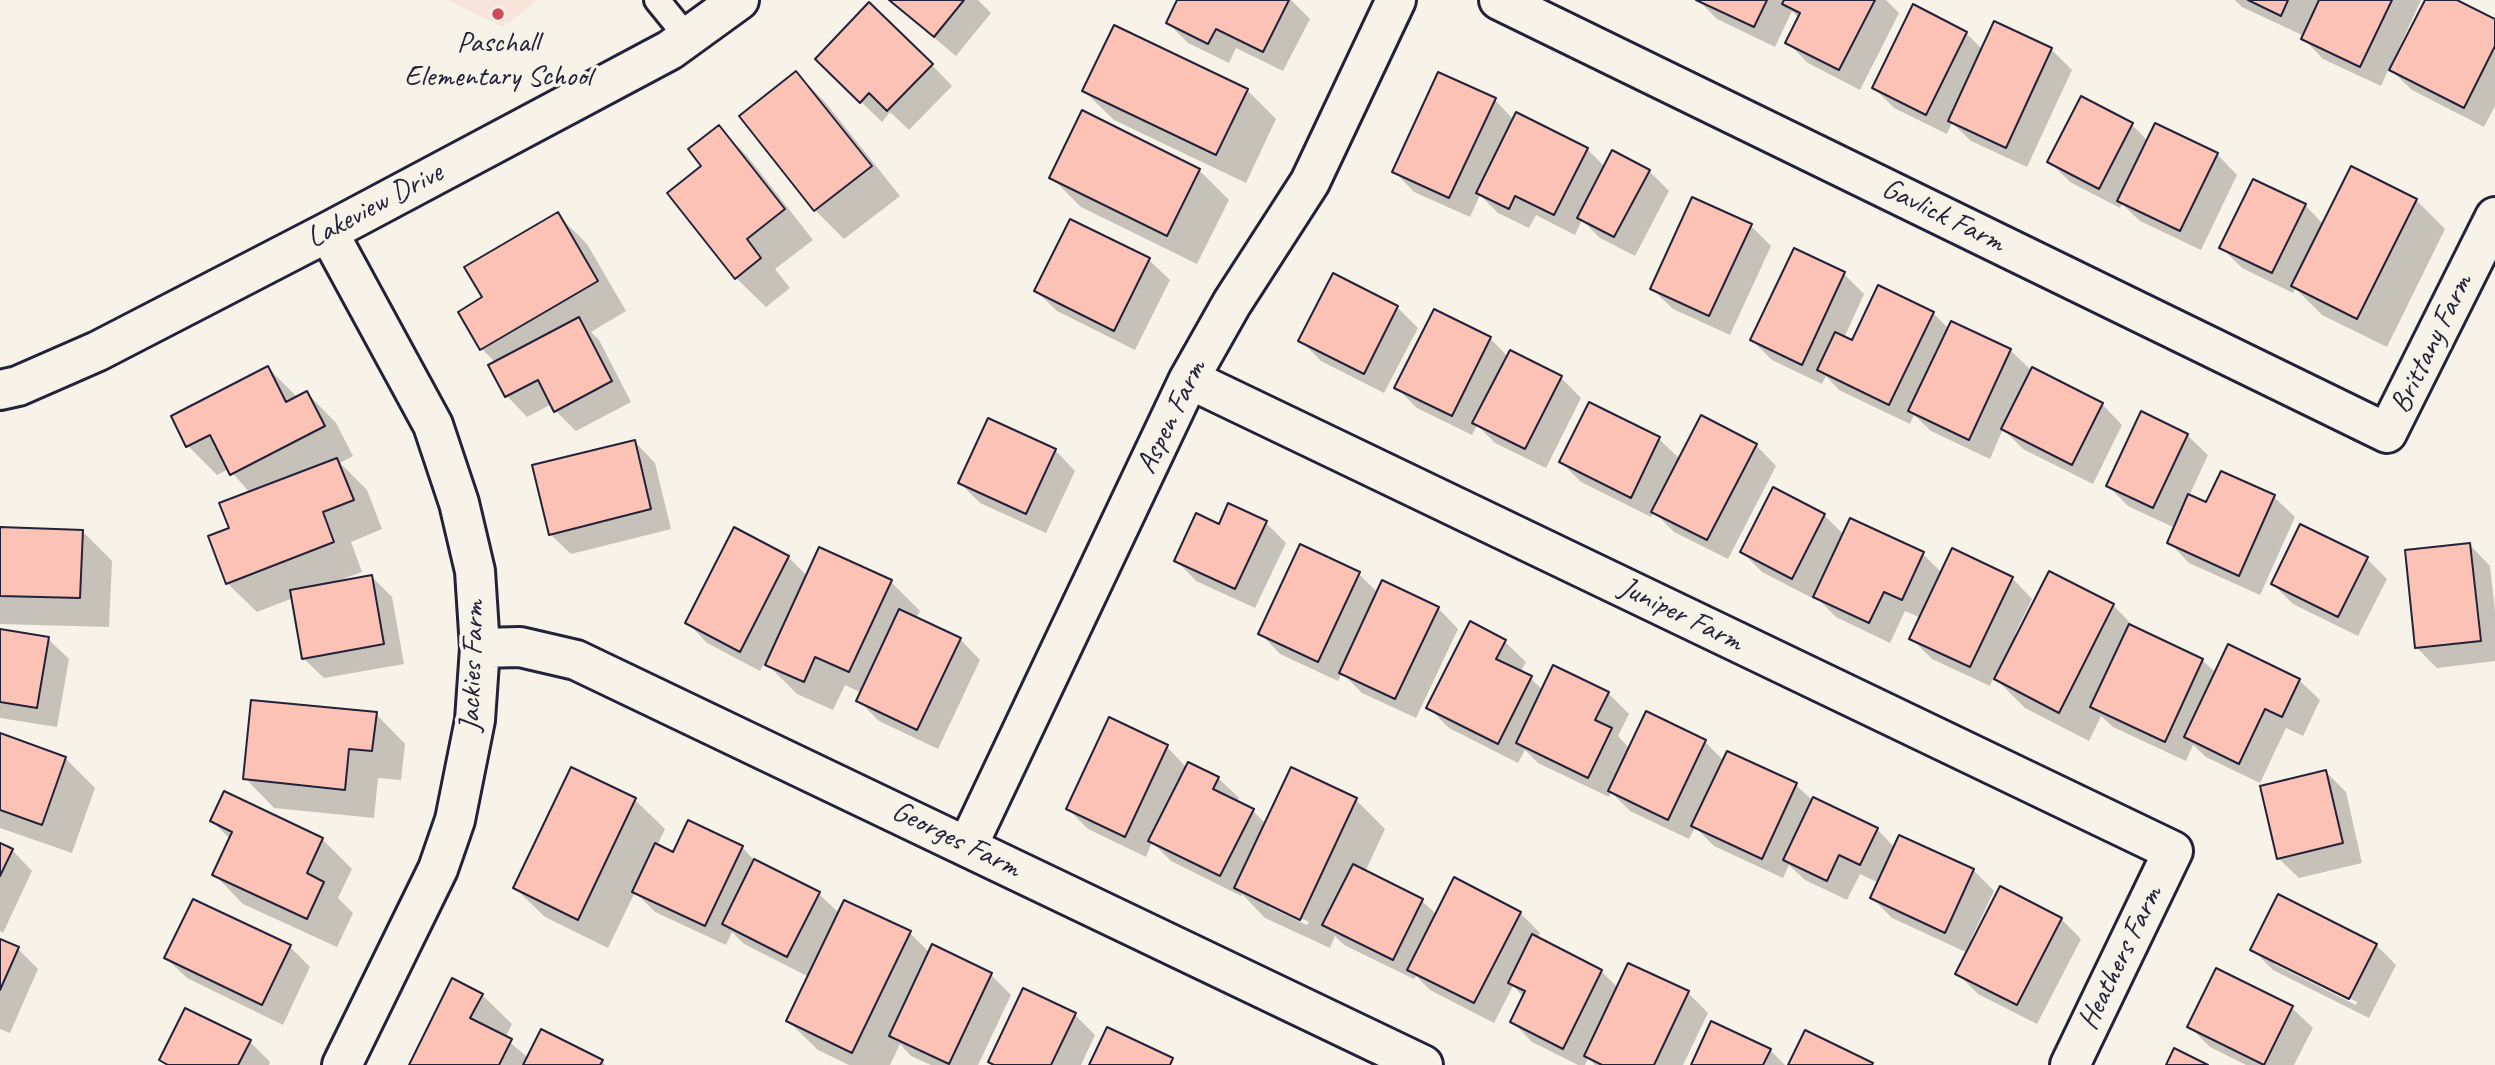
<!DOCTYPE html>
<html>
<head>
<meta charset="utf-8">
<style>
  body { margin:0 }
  canvas { display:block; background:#f7f3e8 }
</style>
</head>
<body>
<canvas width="2495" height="1065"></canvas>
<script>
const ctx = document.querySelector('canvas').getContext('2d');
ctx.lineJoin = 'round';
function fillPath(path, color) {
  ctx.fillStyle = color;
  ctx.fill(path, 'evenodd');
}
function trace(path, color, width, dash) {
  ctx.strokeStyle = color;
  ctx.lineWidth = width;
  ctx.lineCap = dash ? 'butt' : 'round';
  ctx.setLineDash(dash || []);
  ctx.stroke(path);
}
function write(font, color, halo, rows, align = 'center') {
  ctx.font = font + ' Caveat,sans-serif';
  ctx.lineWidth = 7;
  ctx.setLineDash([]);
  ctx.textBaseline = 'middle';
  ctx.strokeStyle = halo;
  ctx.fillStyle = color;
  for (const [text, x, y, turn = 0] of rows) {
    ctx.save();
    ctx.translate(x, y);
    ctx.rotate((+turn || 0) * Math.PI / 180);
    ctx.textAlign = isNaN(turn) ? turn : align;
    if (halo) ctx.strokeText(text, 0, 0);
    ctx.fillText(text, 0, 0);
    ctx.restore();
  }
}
const built = new Path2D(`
  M448 0H538L503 27Z`);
const shadow = new Path2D(`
  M889 0H978L991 13 956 56Z
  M1179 0H1291L1310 19 1283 71 1236 48 1229 63 1188 43 1168 23Z
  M1698 0H1886L1899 13 1860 90 1808 63 1787 42 1800 19 1792 11 1775 47 1717 19Z
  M2235 0H2421L2393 61 2396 62 2427 0H2453L2495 21V106L2484 127 2412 90 2389 68 2381 86 2323 59 2303 38 2304 36 2242 7Z
  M1966 33 1983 50 2051 49 2072 70 2027 167 1971 141 1952 123 1947 134 1894 108 1874 88Z
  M817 59 932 65 952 86 909 130 890 112 882 122Z
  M796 73 825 102 900 196 844 239 815 210Z
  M1247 90 1276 119 1246 183 1114 120 1084 91Z
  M1495 100 1514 120 1587 149 1605 167 1649 171 1669 191 1635 256 1600 238 1582 220 1575 235 1536 215 1529 228 1498 213 1480 195 1470 217 1414 192 1394 171Z
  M2132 125 2148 141 2217 154 2237 175 2201 250 2140 221 2122 204 2120 208 2070 182 2049 161Z
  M719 127 748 157 813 240 775 269 790 288 766 307 736 278 703 166Z
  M1199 170 1229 200 1197 264 1081 207 1051 177Z
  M2416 200 2445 229 2387 347 2322 315 2295 288 2293 293 2242 268 2222 248 2305 205 2323 224Z
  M557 214 587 244 626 311 591 332 599 340 631 402 576 431 556 411 552 404 527 417 507 396 491 366 496 363 482 349 460 312 484 298Z
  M1071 221 1149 260 1170 280 1135 350 1057 311 1036 291Z
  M1751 226 1771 246 1730 335 1673 309 1652 289Z
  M1844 274 1864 294 1844 338 1853 342 1933 313 1949 329 2010 350 2032 371 2102 404 2122 425 2093 484 2023 449 2003 429 1990 459 1931 431 1914 415 1910 424 1839 390 1826 376 1822 384 1772 360 1752 340Z
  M1397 307 1418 328 1384 393 1321 361 1300 340Z
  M1490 338 1508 357 1561 378 1581 398 1546 468 1495 443 1477 425 1472 435 1417 408 1396 387Z
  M268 368 298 398 307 393 336 423 353 456 340 463 367 490 382 529 351 542 362 572 337 581 338 583 372 577 392 597 404 664 324 678 303 658 293 598 257 612 227 583 231 529 250 493 229 469 217 475 188 446Z
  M1590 404 1659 439 1680 459 1756 445 1776 466 1728 559 1674 532 1654 512 1651 517 1581 482 1561 462Z
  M2187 435 2208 455 2189 496 2207 504 2222 473 2274 497 2295 517 2260 595 2189 563 2169 542 2175 528 2128 506 2108 486Z
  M635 442 655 463 671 529 571 554 550 534Z
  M1055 450 1075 471 1046 533 980 503 960 483Z
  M1824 515 1844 535 1851 520 1923 554 1942 573 2012 578 2032 599 2015 634 2018 635 2113 605 2137 630 2202 660 2216 673 2299 680 2320 700 2303 736 2286 728 2260 783 2206 757 2193 745 2186 761 2113 727 2101 716 2089 741 2025 708 1994 677 1990 686 1932 659 1911 638 1921 618 1905 611 1890 643 1836 617 1814 595 1812 598 1762 572 1742 552Z
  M1266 523 1286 543 1255 608 1196 581 1176 560 1220 526Z
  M0 529 82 531 112 561 109 627 0 624Z
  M2470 545 2490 566 2495 611V661L2437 668 2416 647Z
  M788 557 807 576 891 582 920 611 916 619 960 639 980 660 938 749 879 721 858 700 862 693 845 685 833 710 797 694 765 662 760 671 707 643 687 622Z
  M2367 559 2387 579 2358 636 2293 604 2273 584Z
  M1359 574 1378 593 1438 608 1458 629 1416 718 1362 693 1342 673 1338 681 1280 654 1260 633Z
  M1470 624 1505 642 1526 662 1520 673 1530 678 1543 690 1608 693 1629 714 1618 736 1630 749 1705 742 1724 761 1796 785 1813 801 1877 829 1895 848 1973 870 1994 891 1971 939 1974 941 2061 919 2081 939 2037 1024 1978 994 1957 973 1968 953 1892 918 1872 898 1879 883 1860 874 1847 900 1805 880 1789 865 1783 878 1714 846 1695 827 1689 839 1630 811 1611 792 1609 797 1538 763 1525 750 1518 763 1449 728 1428 707Z
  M0 630 48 639 69 659 57 727 0 718Z
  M376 714 405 744 401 780 378 778 374 818 274 808 245 778Z
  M0 735 65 758 95 788 72 853 0 828Z
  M1167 747 1187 768 1218 778 1239 798 1237 802 1253 811 1266 824 1356 800 1385 829 1365 872 1422 901 1437 915 1520 913 1540 933 1537 939 1601 971 1618 988 1688 993 1708 1013 1683 1065H1595L1588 1058 1585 1065H1578L1532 1042 1512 1021 1524 997 1513 986 1494 1023 1430 990 1416 976 1414 979 1344 945 1335 936 1330 948 1265 918 1242 894 1241 896 1171 861 1152 842 1146 857 1088 829 1068 809ZM1269 903 1309 922 1307 925 1269 907Z
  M2326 772 2346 792 2362 863 2299 878 2278 858Z
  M635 800 665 829 657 846 674 854 742 847 755 861 819 894 840 914 910 933 930 953 991 975 1011 995 978 1065H931L911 1056 900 1044 890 1065H849L818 1050 788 1021 809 977 744 944 732 932 726 945 655 912 635 892 608 948 545 917 515 888Z
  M212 821 322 839 352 869 338 898 353 913 337 947 243 904 214 874 230 839Z
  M0 845 12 850 32 871 3 933 0 931Z
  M0 941 18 949 38 969 10 1033 0 1029Z
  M2376 945 2396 965 2369 1018 2273 970 2252 949ZM2274 960 2357 1002 2356 1005 2274 964Z
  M290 947 310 967 283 1025 187 978 166 958Z
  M2217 970 2292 1008 2313 1028 2294 1065H2246L2210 1047 2189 1026Z
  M482 995 512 1024 505 1038 528 1058 602 1061 605 1065H411Z
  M1075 1015 1095 1035 1081 1065H993L990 1062Z
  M250 1042 270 1062 269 1065H166L161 1060Z
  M1770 1050 1785 1065H1693Z`);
const building = new Path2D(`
  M889 0H964L934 37Z
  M1177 0H1289L1263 52 1216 29 1208 44 1166 23Z
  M1696 0H1767L1754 27Z
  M1784 0H1875L1839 70 1785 43 1800 13 1782 4Z
  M2248 0H2288L2281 16Z
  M2319 0H2392L2360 67 2301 39Z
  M2425 0H2457L2495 19V46L2464 108 2389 70Z
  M869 2 933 64 887 111 869 93 860 103 815 59Z
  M1913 4 1967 32 1926 115 1872 88Z
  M1994 21 2052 48 2006 148 1948 121Z
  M1114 25 1248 89 1216 155 1082 91Z
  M796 71 872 166 814 211 739 116Z
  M1438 72 1496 98 1449 198 1392 172Z
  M2081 96 2133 123 2099 189 2047 162Z
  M1082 110 1200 169 1167 236 1049 178Z
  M1516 112 1588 148 1554 215 1515 196 1509 209 1476 193Z
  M2155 123 2218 153 2180 231 2117 201Z
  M719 125 785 209 747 239 761 258 735 279 667 193 701 166 688 149Z
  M1612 150 1650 170 1614 237 1577 218Z
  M2351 166 2417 199 2357 319 2291 286Z
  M2253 179 2306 204 2272 273 2219 248Z
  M1692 197 1752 224 1709 316 1650 289Z
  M558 212 598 281 480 350 458 312 482 297 464 267Z
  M1070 219 1150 258 1114 331 1034 291Z
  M1794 248 1845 272 1802 365 1750 340Z
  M1333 273 1398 306 1364 374 1298 341Z
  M1878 285 1934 312 1889 405 1817 370 1835 332 1852 340Z
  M1434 309 1491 337 1452 416 1394 388Z
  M579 317 612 381 554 412 538 380 505 397 488 365Z
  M1951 321 2011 349 1969 440 1908 411Z
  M1510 350 1562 376 1525 449 1472 423Z
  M268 366 286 402 307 391 325 426 230 475 210 435 186 447 171 416Z
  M2032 367 2103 403 2072 465 2001 429Z
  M1589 402 1660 437 1631 498 1559 462Z
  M2141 411 2188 434 2153 508 2106 486Z
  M1701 415 1757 444 1707 540 1651 512Z
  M988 418 1056 449 1026 514 958 483Z
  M635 440 651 509 549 535 532 465Z
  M337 458 354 500 323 512 334 542 226 584 208 536 229 528 219 503Z
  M2221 471 2275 495 2239 576 2167 543 2188 494 2206 502Z
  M1773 487 1825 514 1792 579 1740 552Z
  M1228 503 1267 521 1235 589 1174 561 1196 513 1219 524Z
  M1850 518 1924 552 1902 600 1884 592 1869 623 1813 597Z
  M2300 524 2368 557 2338 617 2271 584Z
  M0 527 83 530 80 598 0 596Z
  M734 527 789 556 740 652 685 623Z
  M2470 543 2481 641 2415 648 2405 550Z
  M1300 544 1360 572 1318 662 1258 634Z
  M819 547 892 580 849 672 815 657 804 682 765 665Z
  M1952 548 2013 577 1970 667 1909 639Z
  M2049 571 2114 604 2059 713 1994 679Z
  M372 575 384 644 302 659 290 590Z
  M1382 580 1439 607 1395 699 1339 673Z
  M899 609 961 638 917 730 856 701Z
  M1470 621 1506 640 1496 659 1532 676 1498 744 1426 708Z
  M2129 624 2203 659 2165 742 2090 707Z
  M0 629 49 637 37 708 0 702Z
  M2228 644 2300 679 2282 717 2265 709 2239 764 2184 737Z
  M1553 665 1609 692 1595 720 1612 728 1588 778 1516 743Z
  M251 700 377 712 372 751 349 749 345 790 243 779Z
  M1646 711 1706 740 1668 820 1608 791Z
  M1109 717 1168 745 1125 837 1066 809Z
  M0 733 66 757 42 825 0 810Z
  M1727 751 1797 783 1762 859 1691 826Z
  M1188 762 1219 777 1213 789 1254 809 1220 876 1148 841Z
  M571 767 636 798 578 920 513 888Z
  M1291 767 1357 798 1300 920 1234 888Z
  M2326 770 2343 843 2277 859 2260 786Z
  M224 791 323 838 307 873 324 882 307 919 212 875 232 832 210 821Z
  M1813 797 1878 828 1860 865 1839 855 1827 881 1783 860Z
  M688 820 743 846 705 926 632 892 655 843 673 852Z
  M1899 835 1974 869 1945 933 1870 898Z
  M0 843 13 849 0 876Z
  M754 859 820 892 787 957 722 924Z
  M1353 864 1423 899 1393 960 1322 925Z
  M1454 877 1521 912 1474 1003 1407 970Z
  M2000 886 2062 918 2017 1005 1955 974Z
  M2278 894 2377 944 2349 999 2250 950Z
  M193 899 291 945 262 1005 164 958Z
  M844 900 911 931 852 1053 786 1021Z
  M1532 934 1602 970 1563 1049 1510 1022 1525 991 1508 983Z
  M0 939 19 947 0 990Z
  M932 944 992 973 949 1064 889 1036Z
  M1628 963 1689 991 1654 1065H1602L1584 1056Z
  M2216 968 2293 1006 2264 1065 2187 1027Z
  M452 978 483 994 470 1018 512 1039 499 1065H409Z
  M1023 988 1076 1013 1051 1065H994L988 1062Z
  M185 1008 251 1040 238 1065H168L159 1060Z
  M1711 1021 1771 1049 1763 1065H1691Z
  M1107 1027 1173 1058 1170 1065H1089Z
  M541 1029 603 1060 600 1065H523Z
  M1805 1030 1873 1063 1872 1065H1788Z
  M2174 1048 2208 1065H2166Z`);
const service = new Path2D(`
  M657 0 687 37`);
const minor = new Path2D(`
  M1499 0 2387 433 2495 217
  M328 232 433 425 459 503 475 571 480 648 475 720 455 820 438 869 342 1065
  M1189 379 2173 851 2070 1065
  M0 390 18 386 98 351 328 232 670 50 739 0
  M480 648 520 647 576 660 1423 1065
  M968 845 1189 379 1232 303 1310 182 1396 0`);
const markers = [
  [498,14,7,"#d1495b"]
];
const poiNames = [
  ["Paschall",498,43],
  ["Elementary School",498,77]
];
const streetNames = [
  ["Lakeview Drive",375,206,-28],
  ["Gavlick Farm",1943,216,26],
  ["Brittany Farm",2432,344,-64],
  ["Aspen Farm",1172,417,-64],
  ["Juniper Farm",1681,615,26],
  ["Jackies Farm",473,666,-88],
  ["Georges Farm",956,840,26],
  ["Heathers Farm",2121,958,-64]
];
fillPath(built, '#f9e4d9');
fillPath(shadow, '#0003');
fillPath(building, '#fdc2b6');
trace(building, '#22223b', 2);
trace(service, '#22223b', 30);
trace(minor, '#22223b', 44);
trace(service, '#f7f3e8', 24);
trace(minor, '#f7f3e8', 38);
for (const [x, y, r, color] of markers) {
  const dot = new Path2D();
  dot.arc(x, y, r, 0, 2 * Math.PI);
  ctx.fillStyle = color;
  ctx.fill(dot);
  trace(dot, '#f7f3e8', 2.5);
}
write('30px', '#22223b', '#f7f3e8', poiNames);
write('30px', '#22223b', '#f7f3e8', streetNames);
</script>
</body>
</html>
